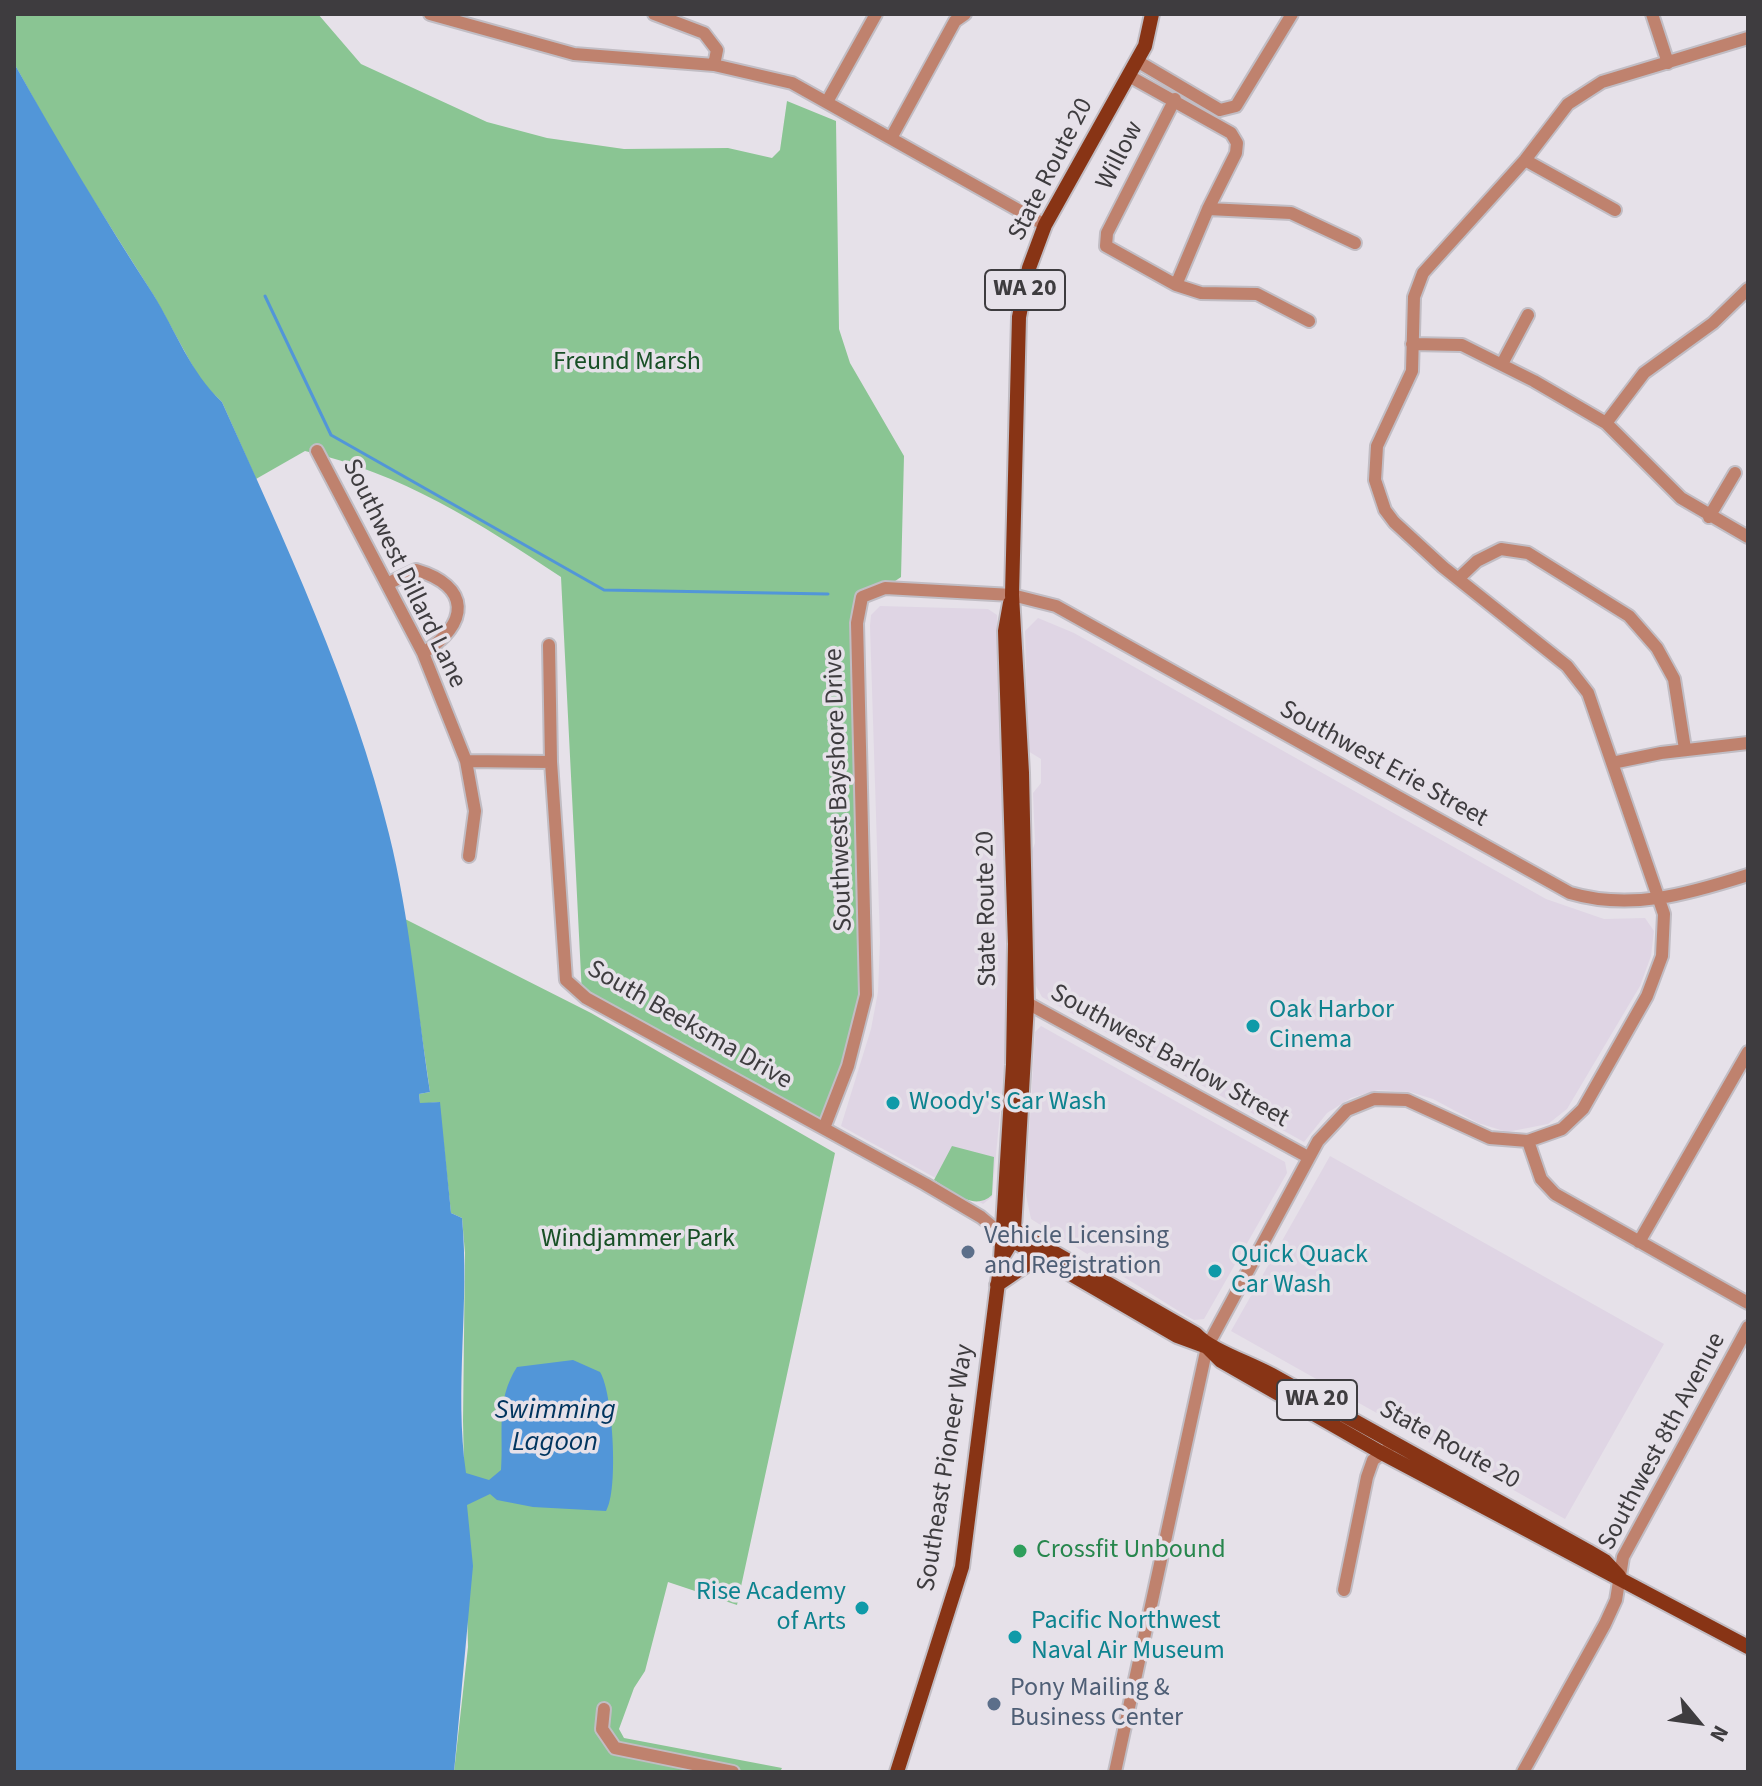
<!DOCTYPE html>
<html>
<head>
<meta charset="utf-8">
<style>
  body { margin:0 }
  #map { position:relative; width:1762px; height:1786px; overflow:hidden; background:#e6e1e9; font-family:"Source Sans 3",sans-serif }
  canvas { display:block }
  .frame { position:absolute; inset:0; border:16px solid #3e3c3f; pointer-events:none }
  .north { position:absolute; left:1658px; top:1682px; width:80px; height:80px; -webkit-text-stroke:6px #e6e1e9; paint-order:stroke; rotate:119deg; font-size:22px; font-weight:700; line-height:32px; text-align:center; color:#3e3c3f }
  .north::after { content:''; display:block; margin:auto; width:28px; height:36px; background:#3e3c3f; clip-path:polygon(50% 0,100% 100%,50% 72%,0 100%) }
</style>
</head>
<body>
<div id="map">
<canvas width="1762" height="1786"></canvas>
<div class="frame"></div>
<div class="north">N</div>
</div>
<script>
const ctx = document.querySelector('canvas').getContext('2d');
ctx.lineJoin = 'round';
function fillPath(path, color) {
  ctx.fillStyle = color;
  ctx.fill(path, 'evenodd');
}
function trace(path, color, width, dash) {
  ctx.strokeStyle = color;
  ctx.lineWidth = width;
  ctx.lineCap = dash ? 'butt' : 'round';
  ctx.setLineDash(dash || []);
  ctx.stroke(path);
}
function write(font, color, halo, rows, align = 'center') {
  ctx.font = font + ' "Source Sans 3",sans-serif';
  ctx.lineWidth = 7;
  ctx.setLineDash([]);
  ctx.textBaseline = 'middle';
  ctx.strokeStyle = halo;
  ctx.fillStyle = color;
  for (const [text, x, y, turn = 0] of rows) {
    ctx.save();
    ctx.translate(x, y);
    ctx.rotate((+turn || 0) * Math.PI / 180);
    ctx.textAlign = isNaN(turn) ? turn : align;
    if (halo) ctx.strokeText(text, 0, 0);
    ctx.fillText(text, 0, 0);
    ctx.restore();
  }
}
const built = new Path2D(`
  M880 606 988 609 997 615 1008 1028 992 1197 983 1204 841 1126 871 1029 878 992 880 941 870 626 871 615Z
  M1038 618 1074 633 1546 899 1604 919 1645 918 1654 931 1651 956 1640 986 1567 1109 1548 1124 1507 1132 1478 1123 1433 1099 1410 1092 1378 1090 1351 1098 1327 1113 1304 1142 1042 997 1035 984 1030 857 1035 843 1033 793 1041 783V759L1028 751 1025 631Z
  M1041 1026 1285 1162 1287 1173 1204 1319 1194 1320 1185 1315 1031 1219 1026 1195 1028 1154 1035 1032Z
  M1330 1156 1664 1344 1565 1519 1231 1331Z`);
const green = new Path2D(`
  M14 14H318L361 64 487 122 547 138 624 149 728 148 772 158 780 150 787 101 836 121 839 329 850 363 904 456 901 577 885 588 863 597 866 995 824 1128 582 995 561 577C480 523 401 473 305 451L256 479 222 402 202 383 154 296 62 150 14 63Z
  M405 919 591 1013 835 1153 737 1605 668 1582 645 1671 634 1688 619 1729 624 1738 782 1768 780 1772H454L468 1647 463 1421 465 1253 462 1218 451 1213 439 1102 420 1104 419 1094 430 1092Z
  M952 1146 994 1157 992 1195C974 1212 952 1191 934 1180Z`);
const water = new Path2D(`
  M14 63C58 142 104 218 153 294 176 331 190 372 222 402 283 538 354 689 389 834 410 918 417 1006 430 1092L419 1094 420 1103 440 1102 451 1213 462 1218C470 1302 454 1389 466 1473L489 1480 501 1470C504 1433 495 1401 517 1367L573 1360 600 1372C613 1392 619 1491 606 1511L533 1507 497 1500 490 1494 467 1505 473 1566 454 1772H14Z`);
const stream = new Path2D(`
  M265 296 331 435 604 590 828 594`);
const minor = new Path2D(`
  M430 14 574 54 714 65 792 83 1045 225
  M654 14 704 33 717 50 714 65
  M1652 14 1668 63
  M1137 61 1220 110 1236 106 1292 14
  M1129 76 1231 133 1237 143 1236 153 1208 209 1176 285
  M1175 99 1107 233 1106 246 1176 285 1201 293 1257 294 1309 321
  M828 100 876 14
  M891 138 955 21 965 14
  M1525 160 1615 210
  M1208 209 1291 213 1355 243
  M1412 344 1462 345 1534 381 1606 423 1681 498 1748 537
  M1502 364 1528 315
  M1606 423 1644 373 1713 323 1748 289
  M317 451 423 653 466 761 475 811 469 856
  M1709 517 1735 473
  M1458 579 1477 561 1501 549 1528 553 1629 616 1657 648 1674 679 1685 749
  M389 583 416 570C471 586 470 624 423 653
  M549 645 551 762 566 980 586 998 925 1184 981 1217 1001 1234
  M466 761 551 762
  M1612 763 1661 753 1748 743
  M1020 999 1308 1157
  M824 1128 848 1066 866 995 857 623 862 597 885 588 1012 595 1056 606 1570 893C1631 911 1688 894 1748 875
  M1528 1141 1541 1179 1555 1194 1748 1303
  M1639 1242 1748 1052
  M1344 1590 1367 1477 1373 1460 1388 1449
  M604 1709 602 1729 615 1748 733 1772
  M1115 1772 1207 1347 1318 1141 1347 1110 1374 1099 1407 1100 1490 1138 1528 1141 1562 1129 1583 1109 1647 996 1662 956 1664 914 1588 693 1567 666 1443 567 1394 522 1385 510 1375 480 1377 446 1412 371 1414 297 1423 273 1525 160 1568 104 1602 82 1748 38
  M1523 1772 1605 1624 1616 1600 1623 1557 1748 1327`);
const major = new Path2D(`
  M1008 1226 1196 1334C1209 1349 1250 1363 1272 1375L1588 1551 1605 1561 1619 1576
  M1005 1236 1177 1336 1207 1347 1221 1361 1380 1452 1748 1647
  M1001 1259 1012 1241 1014 1229 1027 1004 1022 773 1012 595 1019 317 1029 268 1045 225 1145 46 1152 14
  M997 1285 1029 1263 1045 1261
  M897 1772 962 1567 1001 1259 1013 1065 1015 944 1005 631 1010 603`);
const markers = [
  [1253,1026,8,"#0f9aa8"],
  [893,1103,8,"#0f9aa8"],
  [968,1252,8,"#5c6f8a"],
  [1215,1271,8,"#0f9aa8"],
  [1020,1551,8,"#2e9e5b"],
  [862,1608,8,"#0f9aa8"],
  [1015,1637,8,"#0f9aa8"],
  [994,1704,8,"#5c6f8a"]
];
const shields = [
  [1025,290,80],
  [1317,1400,80]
];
const shieldNames = [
  ["WA 20",1025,290],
  ["WA 20",1317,1400]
];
const streetNames = [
  ["Willow",1121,156,-63],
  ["State Route 20",1052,170,-63],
  ["Southwest Dillard Lane",403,574,64],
  ["Southwest Erie Street",1383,765,29],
  ["Southwest Bayshore Drive",840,790,-92],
  ["State Route 20",988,909,-91],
  ["South Beeksma Drive",689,1026,30],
  ["Southwest Barlow Street",1169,1057,29],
  ["Southwest 8th Avenue",1663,1442,-62],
  ["State Route 20",1449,1446,29],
  ["Southeast Pioneer Way",947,1468,-81]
];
const parkNames = [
  ["Freund Marsh",627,363],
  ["Windjammer Park",638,1240]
];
const cultureNames = [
  ["Oak Harbor",1269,1011],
  ["Cinema",1269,1041],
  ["Woody's Car Wash",909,1103],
  ["Quick Quack",1231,1256],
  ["Car Wash",1231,1286],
  ["Rise Academy",846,1593,"right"],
  ["of Arts",846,1623,"right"],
  ["Pacific Northwest",1031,1622],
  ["Naval Air Museum",1031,1652]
];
const serviceNames = [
  ["Vehicle Licensing",984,1237],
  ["and Registration",984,1267],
  ["Pony Mailing &",1010,1689],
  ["Business Center",1010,1719]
];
const leisureNames = [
  ["Crossfit Unbound",1036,1551]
];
const waterNames = [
  ["Swimming",555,1412],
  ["Lagoon",555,1444]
];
fillPath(built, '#dfd5e4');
fillPath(green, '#8ac593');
fillPath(water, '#5296d8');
trace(stream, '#5296d8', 3);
trace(minor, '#c1bdc4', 16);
trace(major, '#c1bdc4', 18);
trace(minor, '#bf826e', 12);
trace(major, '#883415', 14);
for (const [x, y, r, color] of markers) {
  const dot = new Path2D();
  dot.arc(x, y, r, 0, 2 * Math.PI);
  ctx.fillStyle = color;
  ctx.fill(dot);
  trace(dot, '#e6e1e9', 3);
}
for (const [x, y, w] of shields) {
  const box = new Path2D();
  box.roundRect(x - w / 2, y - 20, w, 40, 6);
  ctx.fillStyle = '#e6e1e9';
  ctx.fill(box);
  trace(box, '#3e3c3f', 2);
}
write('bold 24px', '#3e3c3f', null, shieldNames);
write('26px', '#3e3c3f', '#e6e1e9', streetNames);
write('26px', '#185026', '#e6e1e9', parkNames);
write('26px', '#0d838f', '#e6e1e9', cultureNames, 'left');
write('26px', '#4e5e75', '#e6e1e9', serviceNames, 'left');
write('26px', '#27864d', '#e6e1e9', leisureNames, 'left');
write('italic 28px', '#00345e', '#e6e1e9', waterNames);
</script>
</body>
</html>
